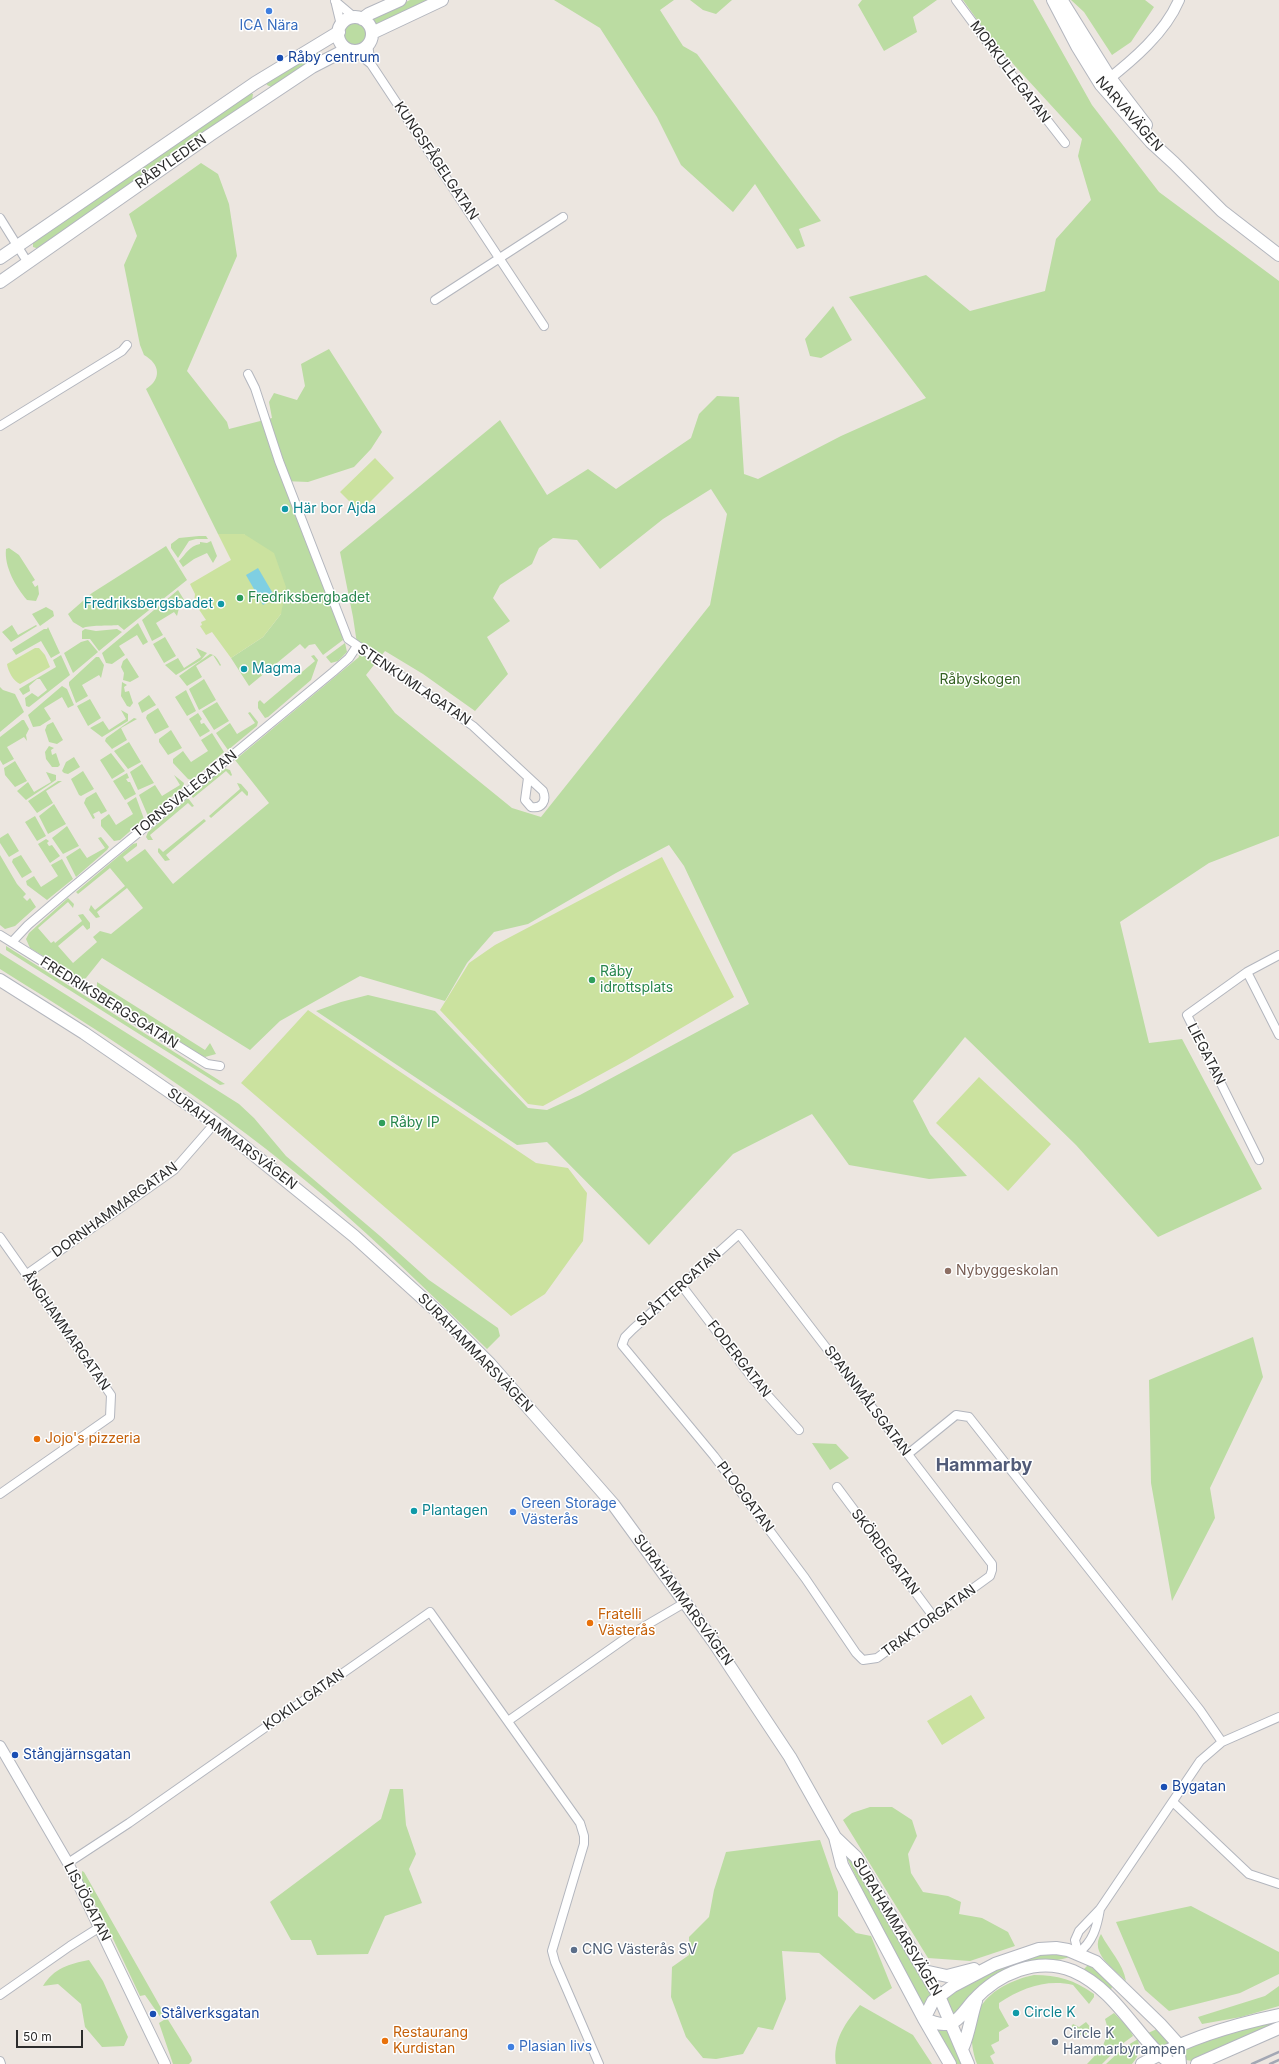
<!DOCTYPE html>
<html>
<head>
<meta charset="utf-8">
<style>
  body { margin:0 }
  #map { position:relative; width:1279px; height:2064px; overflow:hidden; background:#ece6e0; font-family:Inter,sans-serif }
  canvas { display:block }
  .scale { position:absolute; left:16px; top:2030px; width:67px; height:18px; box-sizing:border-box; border:2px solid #2c2c2c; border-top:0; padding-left:5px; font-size:12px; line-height:14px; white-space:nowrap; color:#2c2c2c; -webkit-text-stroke:3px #fff; paint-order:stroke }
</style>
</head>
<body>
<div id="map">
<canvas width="1279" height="2064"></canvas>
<div class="scale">50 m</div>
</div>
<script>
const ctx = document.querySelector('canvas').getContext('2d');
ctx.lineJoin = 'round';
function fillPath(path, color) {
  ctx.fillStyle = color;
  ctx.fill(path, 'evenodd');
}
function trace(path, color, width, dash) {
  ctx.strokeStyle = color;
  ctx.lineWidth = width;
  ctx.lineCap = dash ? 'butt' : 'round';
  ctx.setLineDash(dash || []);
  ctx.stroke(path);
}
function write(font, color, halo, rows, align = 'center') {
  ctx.font = font + ' Inter,sans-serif';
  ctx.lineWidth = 3;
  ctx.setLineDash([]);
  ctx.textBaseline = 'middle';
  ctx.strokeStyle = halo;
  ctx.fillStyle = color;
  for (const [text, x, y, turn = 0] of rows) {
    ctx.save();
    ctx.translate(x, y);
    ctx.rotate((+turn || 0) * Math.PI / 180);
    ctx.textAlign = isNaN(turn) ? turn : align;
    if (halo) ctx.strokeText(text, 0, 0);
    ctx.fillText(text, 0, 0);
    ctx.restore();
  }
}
const green = new Path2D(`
  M410 0H433L377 27 373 18Z
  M554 0H674L660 10 683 46 697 54 821 221 799 229 805 246 797 249 755 184 733 212 681 165 657 117 600 28Z
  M690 0H732L716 14 703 10Z
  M862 0H937L913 17 917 32 884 51 858 5Z
  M963 0H1033L1092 105 1159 192 1279 281V836L1209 863 1120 922 1149 1043 1182 1039 1262 1189 1158 1237 1076 1145 965 1037 913 1101 930 1134 967 1176 929 1179 849 1165 812 1114 733 1154 649 1245 547 1142 517 1145 316 1011 341 1002 368 995 435 1011 528 1108 547 1110 580 1095 749 1004 684 866 669 845 616 873 528 924 494 932 467 963 445 1001 360 976 280 1021 250 1050 102 958 86 978 82 980 30 948 26 939 29 933 68 898 74 904 73 908 68 902 38 928 51 943 54 941 55 943 82 921 78 915 83 914 90 923V928L87 930 83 925 58 946 73 963 97 942 93 937 100 931 111 934 143 908 127 888 97 912 100 917 96 918 89 910 91 905 95 910 125 886 110 868 78 894 76 892 133 844 137 843V846L123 857 127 862 145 849 173 884 269 803 235 760 359 657 353 617 340 552 500 420 547 495 588 469 616 489 691 438 699 414 717 396 739 397 744 474 758 479 841 436 926 398 849 297 926 275 970 311 1045 291 1056 239 1091 200 1078 156 1082 139 993 42ZM711 489 727 514 710 605 541 817 512 808 395 713 366 675 385 651 423 674 475 711 508 674 487 637 510 621 493 598 500 585 532 564 539 548 553 538 577 540 600 569 663 519Z
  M1071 0H1145L1154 7 1131 42 1112 55 1084 12Z
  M343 34a12 12 0 1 1 24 0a12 12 0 1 1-24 0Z
  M316 50 321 57 273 88 267 85 266 83Z
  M251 93 253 94 252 100 159 162 145 175 39 249 33 247V242Z
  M201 163 218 174 229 204 237 256 187 371 227 422 229 429 272 418 269 402 274 393 297 400 305 386 301 364 329 349 382 432 371 449 354 467 308 482 284 481 339 619 343 640 323 655 315 644 309 645 305 649 300 644 249 686 231 658 263 637 281 614 244 534H218L146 389C162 379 160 364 144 355L140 345 124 265 137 236 129 214Z
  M833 306 852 340 821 358 810 356 805 339Z
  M199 536H206L208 539H196L189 541 178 558 171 548V544L179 538Z
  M211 541 217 556 213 563 207 553 194 559 183 567 179 561C186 554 189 546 200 544V542L207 543Z
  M166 546 187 580 124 630 118 625C108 626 89 625 83 628L73 622 68 614 92 593Z
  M9 548 19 555 35 580 32 582 35 587 38 585 39 594 36 601 27 600C16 587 4 567 6 549Z
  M178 590 186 603 179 608 177 616 174 612 156 623 163 635 152 641 142 620Z
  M46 607 53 611 54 616 40 626 32 614Z
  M138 623 148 642 143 645 137 635 119 646 125 655 112 664 106 663 102 653Z
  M12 625 18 635 36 625 37 626 11 642 2 632Z
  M48 627 60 653 51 658 41 641 16 655 12 649 44 629H47Z
  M85 629 96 631 117 629 122 632 99 651 90 639H82V631Z
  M165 637 176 656 164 663 153 644Z
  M88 640 98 652 73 673 64 653 81 642Z
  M345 643 347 652 338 661 331 663 326 657Z
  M196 648 207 653 201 660 176 675 165 665 178 658 184 668 201 657Z
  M210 654C216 655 218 660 221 665L220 666 213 655 196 666 202 677 187 686 179 676Z
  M61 655 70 675 29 707 26 706 25 698 32 693 38 697 47 690 40 679H37L29 686 30 691 23 695 19 689 56 667 53 660Z
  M314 655 318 660 311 680 268 717 265 718 258 708V702L260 700 264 704 315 661 311 656Z
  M96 657H99L104 665 101 678 99 675 82 685 88 696 76 703 69 685V682Z
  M127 658 139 677 130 682 123 680 124 673 121 667 123 661Z
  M204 679 216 700 199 710 189 689Z
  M122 682 127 685 124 687 125 692 129 691 133 703 130 707 127 706 121 696Z
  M62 686 67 689 74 705 68 708 62 697 44 708 51 719 40 726 33 727 28 715Z
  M0 687 3 690 15 694 24 712 0 732Z
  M186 690 196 711 187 716 175 697Z
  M149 695 156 705 142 713 138 703Z
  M90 699 101 718 88 726 77 706Z
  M217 702 229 721 214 730 202 711Z
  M158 708 169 727 155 734 146 718 147 715Z
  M121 710 128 714V721L102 737 90 728 103 721 109 730 126 719Z
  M250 712 258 722 257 726 228 750 216 733 230 723 237 734 255 723 248 713Z
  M198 713 202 719 200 721 201 724 204 723 210 731 200 737 189 719Z
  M134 718 137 719 121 728 127 740 112 749 105 741 106 738Z
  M22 720H24L29 729 26 735 27 741 24 737 7 747 14 759 3 765 0 760V737Z
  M53 722 63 740 57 744 49 742 45 730 47 725Z
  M171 730 182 748 168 755 159 742V739Z
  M212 733 224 752 192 780 188 779 173 763V759L183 751 191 762 208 751 201 740Z
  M129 742 141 762 128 769 114 751Z
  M49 746 54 748 51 750 52 755 56 753 60 765 58 767H52L46 759 45 752Z
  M111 753 125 771 112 779 100 760Z
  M74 757 80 767 68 774 64 773 62 771 66 762Z
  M15 761 27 781 15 787 5 775 4 768Z
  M142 764 154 783 138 790 130 772Z
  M224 768 230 770 232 775 231 776 226 771 193 798 191 795Z
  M83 771 94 789 81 796 79 795 71 779Z
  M46 772 56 775V780L26 800 17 791 28 782 34 792 51 782Z
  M127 773 129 778 126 779 128 782H130L136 794 125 800 113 781Z
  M174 775 184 783 183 787 148 816 139 795 155 785 162 796 180 785Z
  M58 781H62L46 791 53 803 37 813 28 801Z
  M237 783 241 784 248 792V795L247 796 242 791 211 818 209 816 240 789Z
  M96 792 107 811 101 814 99 811 93 814 95 818 93 819 84 803 86 798Z
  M136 797 144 819 120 840 114 841 101 826V820L109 814 116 825 133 814 127 803Z
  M188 798 194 806 192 807 188 803 150 835 153 840H148L146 837 148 832Z
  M54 804 66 824 48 834 39 816Z
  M35 816 46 836 37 841 25 822Z
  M204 819 206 821 166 855 170 860 165 861 158 852V849L159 848 163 852Z
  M67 826 79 846 63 854 52 838Z
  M8 833 19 851 9 857 0 843V838Z
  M101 837 109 847 107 850 76 877 66 857 80 848 87 858 105 848 98 838Z
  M46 839 49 841 47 843 49 846 52 845 60 856 50 863 38 844Z
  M0 855 17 884 26 894 23 897 27 901 30 898 36 907 15 926 5 929 0 925Z
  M21 855 32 872 22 878 12 862 13 859Z
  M62 859 73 879 47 900 27 885 26 881 34 876 41 887 58 876 51 865Z
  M6 946 225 1084 220 1085 6 950Z
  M0 953 239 1104 254 1118 286 1156 380 1236 429 1280 498 1328 500 1336 487 1349C434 1297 381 1245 324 1196 223 1110 112 1039 0 969Z
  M97 982 205 1050 210 1043 216 1054 205 1057 200 1055 99 992 97 988Z
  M1253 1337 1263 1377 1210 1488 1215 1518 1172 1601 1151 1483 1149 1380Z
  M812 1443 836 1444 849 1458 830 1470Z
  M390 1789H403L406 1825 416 1854 409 1869 422 1903 385 1916 368 1954 317 1955 311 1940H291L270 1902 381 1819Z
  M870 1807H892L912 1820 917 1836 908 1854 911 1873 923 1892 948 1896 961 1902 959 1914 982 1918 1008 1932 1015 1946 970 1961 928 1958 843 1820 852 1813Z
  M820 1840 838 1892V1916L856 1933 871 1936 892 1988 874 2000 819 1953 782 1951 786 1999 773 2030 758 2027 743 2054 716 2059 703 2058 686 2037 671 1997 672 1967 689 1955V1937L709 1917 714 1890 726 1852Z
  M847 1854 933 1995 924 2007 868 1902 846 1856Z
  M82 1871 84 1872 165 2015 161 2018 145 1995 140 1996 106 1924 82 1881Z
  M1191 1906 1279 1952V1974L1240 1993 1169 2011 1145 1990 1116 1922Z
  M1101 1934C1109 1950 1123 1963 1126 1981 1114 1969 1089 1953 1101 1934Z
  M1050 1953 1070 1955V1957C1050 1963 1029 1962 1009 1968 985 1975 969 1999 953 2017L943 1997C977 1978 1011 1959 1050 1953Z
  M89 1960 103 1981 128 2037 124 2046 102 2047 85 2027 81 2004 58 1984 43 1986C54 1968 69 1964 89 1960Z
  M1089 1964 1111 1984 1112 1987 1110 1992 1084 1969Z
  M1034 1975C1057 1975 1075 1980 1094 1994V1997L1089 2004 1073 1985C1046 1979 1022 1988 999 2003V2008L1009 2026 999 2032V2041L991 2045 995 2053 990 2056 994 2064H977C960 2015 988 1985 1034 1975Z
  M1279 1986V2006L1241 2017 1202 2024 1198 2017 1265 1996Z
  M860 2005 913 2035 932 2064H836C832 2041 846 2022 860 2005Z
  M1114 2013 1129 2028 1133 2036 1122 2044 1102 2064H1087L1102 2048 1106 2038 1108 2029 1105 2019Z
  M167 2018 191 2057 192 2061 189 2064H173L159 2023Z
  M1279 2019V2023L1192 2061 1186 2060 1184 2046Z
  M1086 2022 1092 2029 1085 2036 1080 2035 1071 2027 1073 2024 1079 2027Z
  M932 2028H950L964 2064H955Z
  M1157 2029 1169 2043 1159 2049 1148 2033Z
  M1138 2039C1140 2049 1139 2056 1132 2064H1106L1123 2048Z`);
const pitch = new Path2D(`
  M375 458 394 478 360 512 340 492Z
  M218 534H244L274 553 286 587 281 614 263 637 231 658 212 632 206 635 200 626 202 625 201 622 206 620 194 602 195 594 190 584 231 560Z
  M35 648H39L45 655 50 667 20 684C13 681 8 671 7 664Z
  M662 857 734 997 627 1060 543 1106 528 1104 440 1010 469 963 495 945Z
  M308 1010 536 1163 568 1168 587 1193 583 1241 545 1294 511 1316 241 1083Z
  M979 1077 1051 1144 1008 1191 936 1123Z
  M971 1695 985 1718 942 1745 927 1721Z`);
const water = new Path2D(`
  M258 568 275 597 263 605 246 575Z`);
const minor = new Path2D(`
  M335 0 341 25
  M956 0 1008 70 1065 143
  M335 1 354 17
  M368 45 371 64
  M355 51 371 64 544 326
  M0 218 28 263
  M435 300 563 217
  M248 374 255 388 279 461 348 639 473 726 543 791C547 801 542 809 531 807L525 800 528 778
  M0 426 122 351 127 345
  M0 935 207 1064 220 1066
  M12 942 28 925 69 890 333 672 349 658 357 646
  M1247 972 1279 1035
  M1259 1160 1187 1015 1247 972 1279 955
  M739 1234 992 1564V1570L990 1576 877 1658 863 1660 856 1653 805 1578 714 1456 622 1345 625 1337 633 1329Z
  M0 1237 111 1395 110 1417 0 1494
  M27 1274 174 1170 215 1123
  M682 1286 753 1379 799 1430
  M908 1454 956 1415 969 1417 1200 1710 1222 1742
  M837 1487 933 1616
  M508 1721 633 1633 686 1602
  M1173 1802 1249 1874 1279 1884
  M68 1863 129 1823 430 1612 580 1823 584 1836V1844L552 1951 555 1962 599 2064
  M1100 1909C1097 1927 1093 1942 1078 1953L1075 1940 1079 1931 1100 1909 1200 1761 1222 1742 1279 1717
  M0 1995 70 1946 100 1927
  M0 2061 1 2064`);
const tertiary = new Path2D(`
  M1105 82C1133 60 1165 33 1179 0
  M0 1746 68 1863 165 2064`);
const secondary = new Path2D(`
  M1053 0 1077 46 1101 85 1151 142 1174 163 1222 211 1279 255
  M1062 1 1110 78 1146 125
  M338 34a17 17 0 1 1 34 0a17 17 0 1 1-34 0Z
  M362 19 369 14 400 0
  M372 33 442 0
  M0 258 255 83 339 32
  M0 282 210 135 312 67 347 49
  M0 980 84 1033 215 1123 354 1236 439 1313 490 1364 613 1504 713 1641 790 1757 835 1837 842 1865 924 2019 950 2064
  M835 1837 856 1857 939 1996 968 2064
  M924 1971 947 1976 974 1969
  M924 2019 933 2001 953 1986 995 1964 1039 1949 1056 1948 1068 1950 1096 1962 1160 2024 1178 2044 1180 2064
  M924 2019C933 2022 941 2026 951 2023 959 2021 968 2006 974 2000 998 1974 1037 1956 1073 1971 1110 1987 1131 2025 1158 2053 1162 2057 1167 2060 1172 2064
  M963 2047C969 2033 971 2016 976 2001
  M1142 2064C1184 2039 1231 2025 1279 2015
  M1197 2064 1279 2028`);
const rail = new Path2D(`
  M1252 2064 1279 2052
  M1270 2064 1279 2060`);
const markers = [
  [269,11,4,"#3f7fe0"],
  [280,58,4,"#1a4fb4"],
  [285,509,4,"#0f9aa8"],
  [240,598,4,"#2e9e5b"],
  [221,604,4,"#0f9aa8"],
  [244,669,4,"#0f9aa8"],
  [592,980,4,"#2e9e5b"],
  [382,1123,4,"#2e9e5b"],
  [948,1271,4,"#8d6e63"],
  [37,1439,4,"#e8710a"],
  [414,1511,4,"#0f9aa8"],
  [513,1512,4,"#3f7fe0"],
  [590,1623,4,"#e8710a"],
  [15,1755,4,"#1a4fb4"],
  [1164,1787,4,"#1a4fb4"],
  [574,1950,4,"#5c6f8a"],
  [1016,2013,4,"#0f9aa8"],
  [153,2014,4,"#1a4fb4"],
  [385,2041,4,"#e8710a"],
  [1055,2042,4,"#5c6f8a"],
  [511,2047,4,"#3f7fe0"]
];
const shopNames = [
  ["ICA Nära",269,26,"center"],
  ["Green Storage",521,1504],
  ["Västerås",521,1520],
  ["Plasian livs",519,2047]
];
const transitNames = [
  ["Råby centrum",288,58],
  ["Stångjärnsgatan",23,1755],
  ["Bygatan",1172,1787],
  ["Stålverksgatan",161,2014]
];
const streetNames = [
  ["MORKULLEGATAN",1010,72,53],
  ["NARVAVÄGEN",1129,114,49],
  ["KUNGSFÅGELGATAN",436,161,56],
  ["RÅBYLEDEN",171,162,-35],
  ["STENKUMLAGATAN",414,685,34],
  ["TORNSVALEGATAN",185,794,-39],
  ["FREDRIKSBERGSGATAN",109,1003,32],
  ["LIEGATAN",1206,1054,63],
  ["SURAHAMMARSVÄGEN",232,1139,37],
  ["DORNHAMMARGATAN",115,1210,-36],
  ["SLÅTTERGATAN",679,1288,-42],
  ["ÅNGHAMMARGATAN",66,1331,55],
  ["SURAHAMMARSVÄGEN",475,1353,46],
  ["FODERGATAN",739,1359,52],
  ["SPANNMÅLSGATAN",867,1401,53],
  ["PLOGGATAN",745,1497,53],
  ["SKÖRDEGATAN",885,1552,53],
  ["SURAHAMMARSVÄGEN",683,1600,54],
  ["TRAKTORGATAN",929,1621,-36],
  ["KOKILLGATAN",304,1700,-35],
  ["LISJÖGATAN",87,1902,63],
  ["SURAHAMMARSVÄGEN",897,1927,59]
];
const cultureNames = [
  ["Här bor Ajda",293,509],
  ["Fredriksbergsbadet",213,604,"right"],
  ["Magma",252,669],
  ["Plantagen",422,1511],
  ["Circle K",1024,2013]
];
const leisureNames = [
  ["Fredriksbergbadet",248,598],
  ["Råby",600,972],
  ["idrottsplats",600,988],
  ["Råby IP",390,1123]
];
const parkNames = [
  ["Råbyskogen",980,680]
];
const educationNames = [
  ["Nybyggeskolan",956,1271]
];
const foodNames = [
  ["Jojo's pizzeria",45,1439],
  ["Fratelli",598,1615],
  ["Västerås",598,1631],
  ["Restaurang",393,2033],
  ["Kurdistan",393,2049]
];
const serviceNames = [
  ["CNG Västerås SV",582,1950],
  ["Circle K",1063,2034],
  ["Hammarbyrampen",1063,2050]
];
const districtNames = [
  ["Hammarby",984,1466]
];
fillPath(green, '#bbdca2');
fillPath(pitch, '#cbe29f');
fillPath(water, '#7fcfe2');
trace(minor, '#b3b6be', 10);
trace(tertiary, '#b3b6be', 12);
trace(secondary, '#b3b6be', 14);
trace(minor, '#fff', 8);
trace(tertiary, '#fff', 10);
trace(secondary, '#fff', 12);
trace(rail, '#a3a7b4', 2.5);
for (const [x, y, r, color] of markers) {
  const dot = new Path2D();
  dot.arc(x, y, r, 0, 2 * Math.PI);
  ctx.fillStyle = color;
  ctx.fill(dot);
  trace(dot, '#fff', 1.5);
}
write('14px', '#366cbe', '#fff', shopNames, 'left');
write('14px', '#164399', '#fff', transitNames, 'left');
write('14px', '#2c2c2c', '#fff', streetNames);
write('14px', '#0d838f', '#fff', cultureNames, 'left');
write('14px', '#27864d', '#fff', leisureNames, 'left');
write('14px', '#356223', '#fff', parkNames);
write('14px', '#785e54', '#fff', educationNames, 'left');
write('14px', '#c56008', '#fff', foodNames, 'left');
write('14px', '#4e5e75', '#fff', serviceNames, 'left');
write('bold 18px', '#515b78', '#fff', districtNames);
</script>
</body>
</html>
